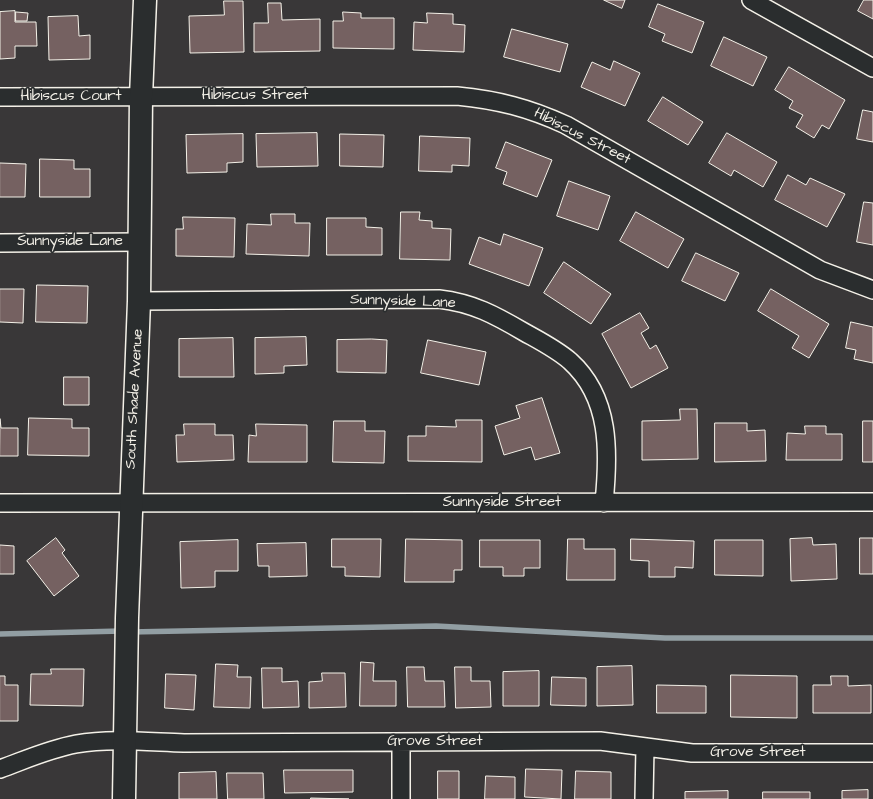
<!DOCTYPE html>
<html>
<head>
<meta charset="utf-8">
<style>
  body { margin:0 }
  canvas { display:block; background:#393738 }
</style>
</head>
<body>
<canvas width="873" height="799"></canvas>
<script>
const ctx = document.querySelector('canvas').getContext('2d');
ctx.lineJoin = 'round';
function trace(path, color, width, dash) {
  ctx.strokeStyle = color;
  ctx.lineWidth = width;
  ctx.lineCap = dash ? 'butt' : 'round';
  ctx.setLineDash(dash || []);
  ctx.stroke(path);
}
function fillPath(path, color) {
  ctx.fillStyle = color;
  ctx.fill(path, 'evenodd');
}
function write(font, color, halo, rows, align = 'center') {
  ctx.font = font + ' "Architects Daughter",sans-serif';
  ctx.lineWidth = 3.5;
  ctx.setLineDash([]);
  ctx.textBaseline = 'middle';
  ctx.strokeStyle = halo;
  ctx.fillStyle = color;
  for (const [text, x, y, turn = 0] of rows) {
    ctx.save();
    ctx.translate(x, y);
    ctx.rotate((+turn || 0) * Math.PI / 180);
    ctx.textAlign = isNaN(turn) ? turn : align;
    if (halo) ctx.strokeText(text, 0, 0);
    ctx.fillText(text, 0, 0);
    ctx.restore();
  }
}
const stream = new Path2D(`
  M130 632 436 626 665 638H873
  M0 634 122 631`);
const building = new Path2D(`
  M604 0H625L622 8Z
  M864 0H873V19L858 11Z
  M224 1H243L244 52 190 53 189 16 224 15Z
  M268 3H281L282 20 320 19V51L254 52V23H268Z
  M658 4 704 22 692 53 662 41 665 34 649 27Z
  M15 11V22H36L37 46H15V58L0 59V12Z
  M16 12 28 13 27 21H16Z
  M343 12 361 13V18H394V49L333 48V21H343Z
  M427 13 453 14V24L465 25 464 52 413 50 414 22 427 23Z
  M78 16 79 36 90 35V59L49 60 48 17Z
  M512 29 568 44 560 72 504 57Z
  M724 37 767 57 753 86 711 66Z
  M614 61 640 73 625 106 581 87 592 62 610 70Z
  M789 67 845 100 829 129 822 125 814 138 796 127 803 115 789 108 793 101 775 90Z
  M663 97 703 122 688 145 648 121Z
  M863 110 873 112V142L857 139Z
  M317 133 318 166 257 167 256 134Z
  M727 133 777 162 763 187 734 170 731 176 709 163Z
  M243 134V162L227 163V172L187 173 186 135Z
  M340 134 384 135 383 167 340 166Z
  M420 136 470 138 469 166 452 165V172L419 171Z
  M506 142 552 160 537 197 503 184 507 172 496 168Z
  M40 159 74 160V169H90V197H40Z
  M0 163 26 164 25 197H0Z
  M788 175 806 185 810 178 845 194 827 227 775 200Z
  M569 181 610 196 598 230 557 216Z
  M864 202 873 203V245L857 242Z
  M401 212H420L419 220 432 221V228L451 229 450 260 400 259Z
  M636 212 684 239 668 268 620 241Z
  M271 214H295V223H310L309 256 246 254 247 224 271 225Z
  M183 217 235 218 234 257 176 256V229H183Z
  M327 218H366V227L382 228V255H327Z
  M504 234 543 248 529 286 469 264 479 237 500 245Z
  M696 253 739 273 725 301 682 281Z
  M564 262 611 294 591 324 544 293Z
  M37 285 88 286 87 323 36 322Z
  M0 289H24L23 323 0 322Z
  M771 289 829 324 809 358 792 348 799 336 758 311Z
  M640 313 649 328 641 333 650 349 656 345 668 368 631 388 602 334Z
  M851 322 873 327V363L854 359 856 350 846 348Z
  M306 337 307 365 284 366V373L255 374V338Z
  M233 338 234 377H179V339Z
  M372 339 387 340 386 373 337 372V340Z
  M428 340 486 352 479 385 421 373Z
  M64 377H89V405H64Z
  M542 398 560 453 535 460 531 447 504 455 495 426 520 418 516 406Z
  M680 409H697L698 459 642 460V421L680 420Z
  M29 418 72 419V428H89V456L28 455Z
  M0 419 1 428H18V456H0Z
  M456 420H482V462L408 461V436H426V426L456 427Z
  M334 421H365V431H385L384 463 333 462Z
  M863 421H873V462H863Z
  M715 423H747V431L765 430 766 461 715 462Z
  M184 424H215V435H233L234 460 177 462 176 435H184Z
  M256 424 307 425V462H248L249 435 256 436Z
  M805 426H826V434H842V460H786L787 433 805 434Z
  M56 538 65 550 62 553 79 576 54 596 27 561Z
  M812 538 813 545 836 544 837 579 791 581 790 539Z
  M860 538H873V574H860Z
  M332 539H381L380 577 345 576V567H332Z
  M406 539 462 540V570H454V582H405Z
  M568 539H584V549H615V580H567Z
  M631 539 694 541 693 568 675 567V577H649V561L631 560Z
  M238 540V571H215V587L181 588 180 542Z
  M480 540H540V568H524V576H503V567H480Z
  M715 540H763V576L715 575Z
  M306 543 307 576 269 577V566H258L257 544Z
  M0 545 14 546V574H0Z
  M361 662 374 663 373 681H396V706H360Z
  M216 664 238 665 237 677H251L250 708 214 707Z
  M632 666 633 705 597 706V667Z
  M407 667H424L425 681H444L445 707H408Z
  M455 667H471V681H490L491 707 456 708Z
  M262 668H282V682L298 681 299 707 263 708Z
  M51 669H84L83 706 30 705 31 674H51Z
  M539 671V706H503V672Z
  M322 673H345L346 707 309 708V682L322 681Z
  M166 674 196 675 194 710 165 708Z
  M731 675 797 676V718L731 717Z
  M0 676H5V685H18V721H0Z
  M831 676H848V686L871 685V713H813V685H831Z
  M552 677 586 678V706L551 705Z
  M657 685 706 686V713H657Z
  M526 769 562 770 561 799 525 797Z
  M284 770H353V792L285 793Z
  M438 771H459V799H438Z
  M576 771 611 772V799H575Z
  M216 772 217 799H179V773Z
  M227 773H263L264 799H228Z
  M486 776 515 777V799H485Z
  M868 790V799H842V791Z
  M728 791V799H685V792Z
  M763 792H810V799H763Z
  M311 798 349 799H311Z`);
const street = new Path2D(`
  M751 0 873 68
  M0 97 457 96C498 100 529 108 566 125L820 270 873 290
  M0 243 140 242
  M139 301 439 299C473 303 495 315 524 332 540 341 556 349 570 361 611 398 609 453 604 503
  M0 503 873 502
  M0 769C25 760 49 749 76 744 111 738 149 742 184 743L600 741 692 753H873
  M401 799V742
  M644 799 645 747`);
const secondary = new Path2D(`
  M124 799 127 618 139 301 141 97 145 0`);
const streetNames = [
  ["Hibiscus Street",255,96],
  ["Hibiscus Court",71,97],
  ["Hibiscus Street",582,137,27],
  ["Sunnyside Lane",70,242],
  ["Sunnyside Lane",403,302,2],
  ["South Shade Avenue",135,399,-87],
  ["Sunnyside Street",502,503],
  ["Grove Street",435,742],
  ["Grove Street",758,753]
];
trace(stream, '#929ea3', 5.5);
fillPath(building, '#756161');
trace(building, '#f4f1e8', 1);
trace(street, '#f4f1e8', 20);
trace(secondary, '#f4f1e8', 25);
trace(street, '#2a2d2e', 17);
trace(secondary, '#2a2d2e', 22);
write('15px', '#f4f1e8', '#2a2d2e', streetNames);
</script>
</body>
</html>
